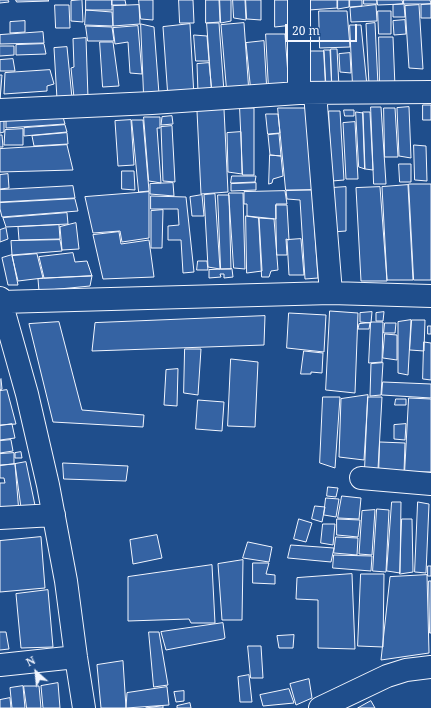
<!DOCTYPE html>
<html>
<head>
<meta charset="utf-8">
<style>
  body { margin:0 }
  #map { position:relative; width:431px; height:708px; overflow:hidden; background:#1f4e8c; font-family:"Noto Serif",serif }
  canvas { display:block }
  .north { position:absolute; left:16px; top:652px; width:40px; height:40px; -webkit-text-stroke:3px #1f4e8c; paint-order:stroke; rotate:333deg; font-size:11px; font-weight:700; line-height:16px; text-align:center; color:#f2f6ff }
  .north::after { content:''; display:block; margin:auto; width:14px; height:18px; background:#f2f6ff; clip-path:polygon(50% 0,100% 100%,50% 72%,0 100%) }
  .scale { position:absolute; left:285px; top:24px; width:72px; height:18px; box-sizing:border-box; border:2px solid #f2f6ff; border-top:0; padding-left:5px; font-size:12px; line-height:14px; white-space:nowrap; color:#f2f6ff; -webkit-text-stroke:3px #1f4e8c; paint-order:stroke }
</style>
</head>
<body>
<div id="map">
<canvas width="431" height="708"></canvas>
<div class="north">N</div>
<div class="scale">20 m</div>
</div>
<script>
const ctx = document.querySelector('canvas').getContext('2d');
ctx.lineJoin = 'round';
function fillPath(path, color) {
  ctx.fillStyle = color;
  ctx.fill(path, 'evenodd');
}
function trace(path, color, width, dash) {
  ctx.strokeStyle = color;
  ctx.lineWidth = width;
  ctx.lineCap = dash ? 'butt' : 'round';
  ctx.setLineDash(dash || []);
  ctx.stroke(path);
}
const building = new Path2D(`
  M0 0H8L9 2 0 3Z
  M16 0H48L49 1 17 2Z
  M82 0 83 22 71 21V1Z
  M86 0H112V10H86Z
  M112 0H125L126 5H112Z
  M139 0H153V20L141 19Z
  M179 0H193L194 23H180Z
  M206 0H219L220 22 206 23Z
  M220 0H231V21L221 23Z
  M233 0H245L246 20 234 18Z
  M246 0H261V20L247 19Z
  M275 0H292L293 25 275 27Z
  M308 0H337V8L309 10Z
  M338 0H349V7L338 9Z
  M350 0H362V6L350 7Z
  M364 0H377V4H364Z
  M377 0H402L403 4 378 5Z
  M404 0H430L431 4H404Z
  M404 4 405 17H393V5Z
  M431 4V18H421V5Z
  M55 5H69L70 28H56Z
  M139 5 140 24 113 26V6Z
  M376 5 377 21 351 22 350 8Z
  M419 5 423 69 409 68 405 6Z
  M86 10 112 12 113 26 85 25Z
  M319 11H347L350 47 320 48Z
  M378 11H391V34H379Z
  M405 20 406 34 394 35 393 21Z
  M25 21V32L10 33V22Z
  M207 23H219L224 92H212Z
  M244 23 249 93 227 95 221 25Z
  M375 23 378 85H369L366 24Z
  M141 24 154 27 159 94 144 96Z
  M190 24 194 97 168 98 163 27Z
  M350 25H361L367 86 353 87Z
  M86 26 112 27 114 41H88Z
  M138 26 142 74 130 73 128 42 115 44 113 28Z
  M43 32 44 43 0 44V35Z
  M266 34H285L289 89 269 90Z
  M194 35 207 36 209 61H196Z
  M379 37H393L395 87 380 88Z
  M86 38 88 98H74L71 68 74 67 73 39Z
  M264 41 267 93H251L246 43Z
  M100 42H113L119 86 103 87Z
  M44 44 46 54 16 55V45Z
  M0 46H14V55L0 56Z
  M67 47 72 98 57 99 54 48Z
  M331 49H337L339 87H332Z
  M324 50H330L332 88H326Z
  M311 51H324L326 88 310 87Z
  M350 53 351 73 340 72 339 54Z
  M13 59 15 71H0V60Z
  M209 63 212 92 198 93 197 64Z
  M50 70 54 84 47 86V91L4 94 5 73Z
  M0 75H2L0 100Z
  M423 105H431V120H423Z
  M371 107H381L386 184H374Z
  M409 107 411 158 399 156 397 108Z
  M240 108H254V175H243Z
  M278 108H308L315 190H286Z
  M384 108H395L398 157H385Z
  M224 109 228 192 201 194 197 111Z
  M344 110H354V116H345Z
  M329 111H340L344 180 332 181Z
  M356 112 363 113 365 169 359 167Z
  M363 112H370L373 170 365 169Z
  M266 114H278L280 133 268 134Z
  M172 116 173 124 161 125 162 117Z
  M63 117 65 124 6 128V118Z
  M144 117H160V128H157L161 183 149 181Z
  M4 119V132L0 133V120Z
  M131 120 134 165 118 166 115 121Z
  M132 120H143L149 191 139 192Z
  M355 122 358 179H346L343 123Z
  M65 125 67 132 24 136V128Z
  M172 126 175 182 163 181 161 127Z
  M23 129V145H4L5 130Z
  M241 132 242 174 228 172 227 133Z
  M67 133 68 144 34 146 32 136Z
  M279 134 281 156 270 155 268 135Z
  M0 135H2L3 147H0Z
  M67 145 73 170 0 172V149Z
  M414 145 426 146 427 181 415 180Z
  M270 155 281 156 283 176 273 179 272 183 269 184Z
  M399 164H411V182H400Z
  M122 171H134L135 190 122 189Z
  M8 174 9 188 0 189V175Z
  M232 176H256L255 182 231 183Z
  M173 183 174 196 150 194V184Z
  M256 183V190L231 191V184Z
  M409 184H431V280H414Z
  M408 185 413 280H387L382 187Z
  M73 186 75 198 0 202V190Z
  M346 187V231L332 232 331 188Z
  M380 187 387 281H361L356 188Z
  M312 190 318 278 305 279 300 200 287 199 286 191Z
  M285 191 287 204H276V219L247 216V204H244V192Z
  M149 192V238L122 242 120 231 93 233 85 197Z
  M229 193H243L245 269 234 268Z
  M215 194 220 269 208 267 204 195Z
  M202 195 204 216H192L190 197Z
  M218 195H229L231 269H221Z
  M151 196 186 197 194 272 183 273 181 240H168V226L179 225 178 209H151Z
  M75 199 78 211 2 217 0 209V203Z
  M276 205H287L289 240 286 239 287 255H277Z
  M163 210 162 248H151V211Z
  M67 213 68 224 6 227 3 218Z
  M246 216 259 218 262 271 247 273Z
  M259 218 274 219 278 270 271 271 269 277H262Z
  M76 223 79 249 62 250 60 227Z
  M59 225 60 239 19 240 18 227Z
  M6 228 8 239 0 242V230Z
  M119 232 121 244 149 240 154 277 103 279 93 235Z
  M301 239 304 275H289L287 240Z
  M60 240 62 251 12 255 11 241Z
  M73 253 75 262 87 261 92 276 44 278 39 257Z
  M37 254 43 278 18 281 12 256Z
  M12 255 18 285H8L2 258Z
  M198 261H207L208 270H197Z
  M232 269 233 277 224 278V274H220L221 277 209 278V270Z
  M92 276 90 286 39 291 38 279Z
  M330 311 358 313 355 393 326 390Z
  M372 312 371 323 360 322V313Z
  M384 312 383 321H376V313Z
  M289 313 326 315 324 352 287 348Z
  M265 316 264 345 92 351 95 323Z
  M411 320 408 375 398 373V322Z
  M412 320H425L424 351 410 350Z
  M59 322 82 410 144 415 143 427 53 422 29 324Z
  M371 322H383L382 362 369 363Z
  M370 323 369 329H358L359 324Z
  M385 323H396L395 333H384Z
  M428 326H431V334H428Z
  M385 334 397 335V360L383 358Z
  M424 342 431 343V380L423 379Z
  M185 349H201L198 395 184 393Z
  M304 351 323 353 322 373 311 372V374H301Z
  M231 359 258 362 255 427 228 426Z
  M383 363 381 395 370 396 371 364Z
  M178 369 177 406 164 405 166 370Z
  M1 379 2 389 0 390V380Z
  M383 382 431 384V398L382 395Z
  M7 390 16 424 0 425V391Z
  M368 395 364 460 339 457 341 399Z
  M323 397H340L335 468 320 463Z
  M368 397H382L378 469 365 468Z
  M409 398 431 399V472H405Z
  M396 399H406V405H395Z
  M198 400 224 402 222 431 196 429Z
  M12 424 15 438 0 440V426Z
  M406 424 405 440 394 439V425Z
  M11 440 13 451 0 453V441Z
  M380 442 405 443 404 473 379 474Z
  M21 452 22 458H15V453Z
  M14 453V464L0 465V454Z
  M26 462 37 515H22L15 464Z
  M63 463 128 466 126 481 64 479Z
  M15 464 19 513 0 515V483H5L4 478H0V466Z
  M328 487 338 488 336 497 327 496Z
  M342 496 361 498 359 519 338 518Z
  M326 498 339 499 336 517 324 515Z
  M392 502H401L400 573 387 571Z
  M418 502 429 504 426 573 415 572Z
  M315 506 325 507 322 522 312 519Z
  M377 509 389 510 386 572 373 571Z
  M375 510 372 555 359 554 362 511Z
  M299 519 312 523 306 542 294 539Z
  M337 519 360 520 358 537 337 535Z
  M402 519H412L413 572 400 574Z
  M323 524H335L333 545 321 543Z
  M157 535 162 558 133 564 130 540Z
  M41 537 45 588 0 592V541Z
  M336 537 358 538 357 555 334 553Z
  M248 542 272 547 269 562 243 558Z
  M291 545 334 548 331 562 288 558Z
  M334 555 372 556 371 571 333 568Z
  M243 560 242 620H222L218 564Z
  M253 563H269L266 574 275 575V584L253 583Z
  M212 565 215 623H191L189 619 128 621V577Z
  M428 566H431V576H428Z
  M352 574 355 649 318 648V600L296 599 297 578Z
  M361 574H384L383 647 358 646Z
  M427 575 429 653 381 660 390 577Z
  M429 581H431V633H430Z
  M48 590 53 647 21 648 16 594Z
  M223 623 225 638 223 639 166 650 161 632Z
  M0 632H6L9 649 0 650Z
  M149 632H159L168 685 154 687Z
  M294 635 293 648H279L277 636Z
  M248 646H261L263 678H251Z
  M123 661 126 708H101L97 665Z
  M249 675 252 702H240L238 677Z
  M309 679 312 698 296 705 290 684Z
  M58 683 60 708H43L41 686Z
  M23 686 25 708H12L10 688Z
  M24 686H39L41 708H27Z
  M167 687 169 705 126 708 127 693Z
  M289 689 294 703 263 706 260 695Z
  M184 691V701L176 702 174 692Z
  M10 698 11 708H0V700Z
  M371 701 375 708H358Z
  M190 703 191 708H177V706Z
  M163 706V708H146Z`);
const minor = new Path2D(`
  M299 0V93
  M315 93 331 293
  M0 110 152 103 299 93 431 92
  M0 298 27 394 48 485 66 581 76 657 84 708
  M1 302 331 293 431 296
  M361 478 431 484
  M0 518 54 515
  M0 665 76 657
  M320 708 387 676 406 670 431 667`);
fillPath(building, '#3563a3');
trace(building, '#f2f6ff', 1);
trace(minor, '#f2f6ff', 24);
trace(minor, '#1f4e8c', 22);
</script>
</body>
</html>
